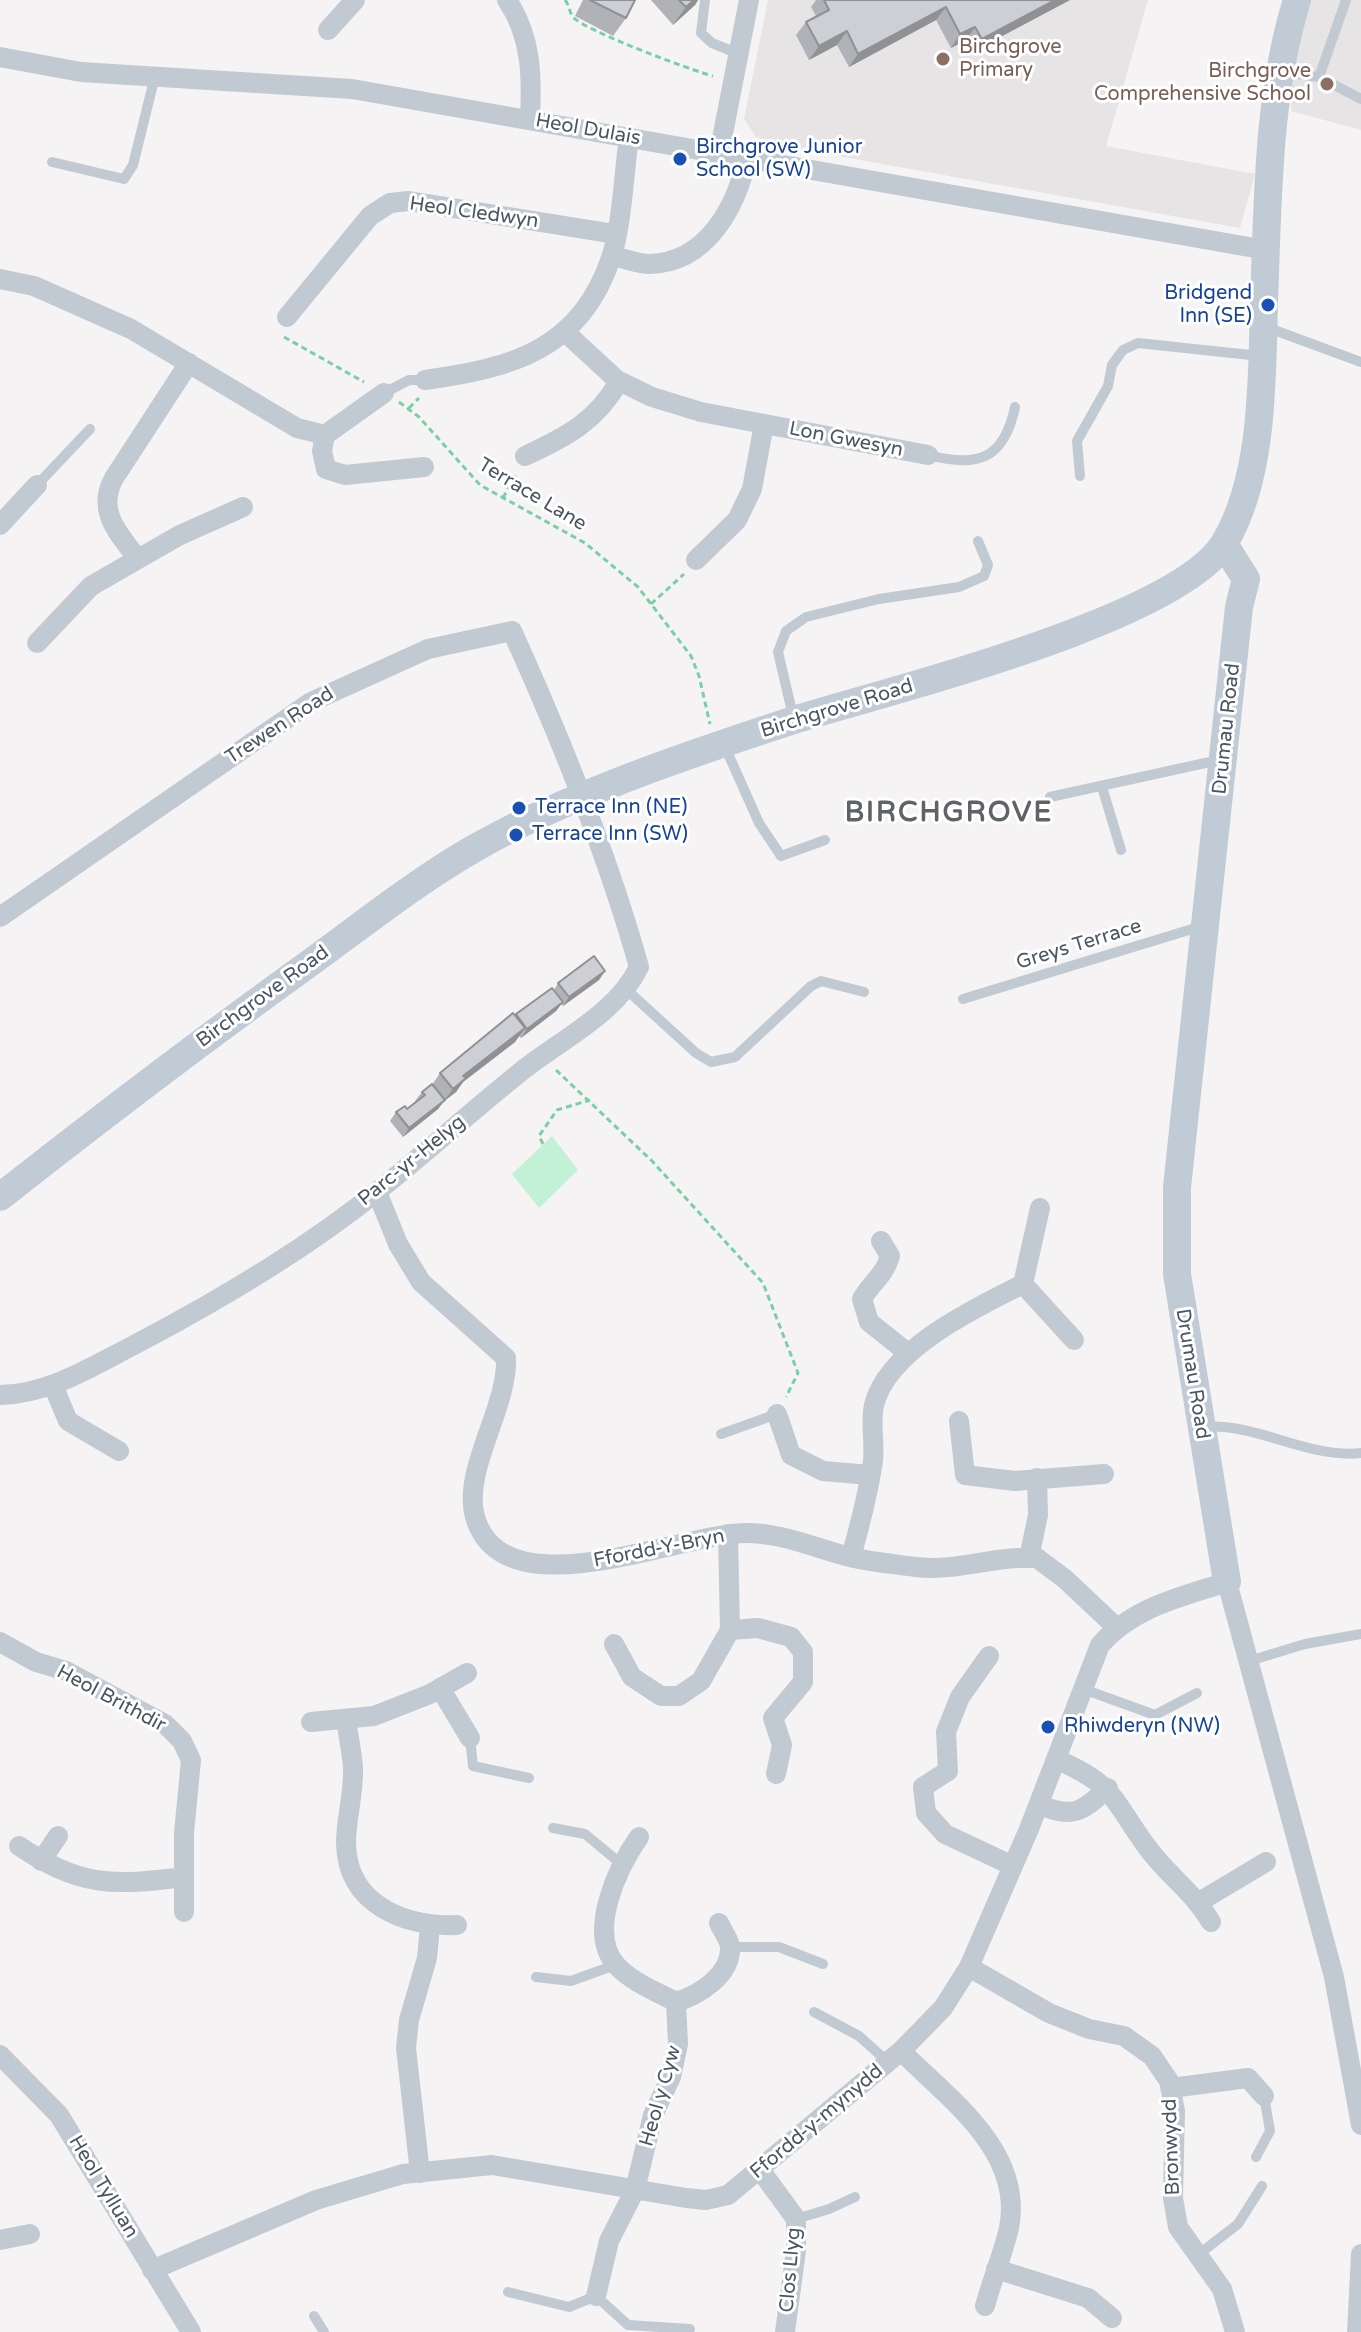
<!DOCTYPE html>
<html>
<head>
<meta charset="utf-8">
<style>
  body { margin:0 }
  canvas { display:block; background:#f5f3f3 }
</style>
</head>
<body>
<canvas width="1361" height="2332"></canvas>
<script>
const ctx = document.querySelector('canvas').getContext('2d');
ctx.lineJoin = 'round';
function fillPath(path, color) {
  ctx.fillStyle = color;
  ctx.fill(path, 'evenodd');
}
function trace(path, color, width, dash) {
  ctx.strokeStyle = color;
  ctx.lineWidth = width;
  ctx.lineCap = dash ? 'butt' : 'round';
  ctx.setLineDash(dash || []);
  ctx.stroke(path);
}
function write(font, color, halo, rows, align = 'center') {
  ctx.font = font + ' "Varela Round",sans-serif';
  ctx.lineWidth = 6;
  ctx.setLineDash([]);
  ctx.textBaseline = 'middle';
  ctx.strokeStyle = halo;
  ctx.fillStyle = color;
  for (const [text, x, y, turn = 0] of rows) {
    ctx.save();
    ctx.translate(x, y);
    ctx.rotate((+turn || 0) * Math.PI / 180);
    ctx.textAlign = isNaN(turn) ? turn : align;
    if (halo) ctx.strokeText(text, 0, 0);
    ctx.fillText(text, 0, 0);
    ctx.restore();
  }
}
const education = new Path2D(`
  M768 0H1148L1106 146 1255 174 1240 228 776 145 756 137 744 119Z
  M1309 0H1361V130L1291 111 1293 57Z`);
const green = new Path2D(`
  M552 1136 578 1170 539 1208 512 1174Z`);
const path = new Path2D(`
  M565 0C570 6 569 12 573 17 583 30 693 71 713 76
  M284 337 364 382
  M399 402 419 417 480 485 585 543 638 587 691 656 699 676 710 724
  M409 408 419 398
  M503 498 516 474
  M651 604 684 574
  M556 1070 652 1161 763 1283 798 1373 786 1397
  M543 1144 539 1136 557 1110 590 1100`);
const lane = new Path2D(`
  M705 0 701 33 712 43 739 54
  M1283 72 1319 77 1361 99
  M1319 77 1346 0
  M52 162 124 179 133 165 155 76
  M1266 327 1361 362
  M384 393 409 380H425
  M928 455C977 468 1004 460 1015 407
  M1080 476 1077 441 1108 386 1112 365 1123 350 1138 343 1260 356
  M37 485 90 429
  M794 720 778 652 786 631 806 617 879 599 959 587 984 576 988 565 978 541
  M725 747 759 823 781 856 825 840
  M1102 787 1121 850
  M1050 797 1219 760
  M628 991 696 1053 711 1062 735 1057 811 986 821 981 864 992
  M963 999 1202 926
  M1202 1427C1257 1422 1307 1459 1361 1453
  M721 1434 777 1414
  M1249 1661 1305 1644 1361 1634
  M1083 1689 1155 1715 1197 1693
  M470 1738 473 1766 529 1778
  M553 1828 585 1834 620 1863
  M730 1947H779L823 1964
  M536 1977 571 1981 615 1965
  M814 2012 859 2036 888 2062
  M1256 2157 1270 2131 1264 2096
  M796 2219 829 2209 855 2197
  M1199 2254 1238 2224 1262 2186
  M508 2292 569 2307 596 2296 628 2325 690 2329
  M314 2316 324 2332`);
const street = new Path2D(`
  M507 0C532 37 532 77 530 120
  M328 30 355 0
  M0 57 81 72 352 89 1266 250
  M719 154 749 0
  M612 256C624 258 637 264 649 264 707 263 737 206 747 157
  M0 279 34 286 131 329 297 428 325 435 384 393
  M287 317 370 216 390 203 409 201 615 234
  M564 331 617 380 652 397 701 412 928 455
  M189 363 114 478C96 511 118 533 138 559L180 535 243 507
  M425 380C512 368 580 350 611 258 622 226 624 172 629 137
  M325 435 322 451 326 469 345 475 424 467
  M525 456C566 437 597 421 619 381
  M0 525 37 485
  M696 560 737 520 752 489 764 424
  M37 643 91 586 138 559
  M0 917 311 702 428 649 512 631C561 739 607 853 639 967 617 1013 562 1039 523 1070 474 1109 428 1151 379 1190 305 1250 218 1301 134 1345 91 1367 49 1394 0 1395
  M377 1192 398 1244 421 1282 506 1358C508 1408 462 1470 475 1517 504 1615 683 1531 749 1533 785 1534 815 1548 850 1557 871 1562 894 1564 916 1567 957 1572 996 1555 1037 1558L1065 1579 1116 1627
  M1040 1208 1023 1284 1074 1340
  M881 1241 890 1256C885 1275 871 1283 862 1299L869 1322 908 1353
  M53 1385 68 1421 119 1451
  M777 1414 791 1455 823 1471 870 1475
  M959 1421 965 1475 1015 1481 1104 1474
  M851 1557C860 1525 868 1494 873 1461 875 1443 870 1423 874 1405 888 1349 975 1308 1023 1284
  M1029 1558 1038 1515 1037 1478
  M730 1630 758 1628 791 1637 803 1652V1682L773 1718 782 1745 776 1774
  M0 1642 36 1662 66 1671 165 1724 182 1741 191 1760 184 1833V1912
  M614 1644 632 1677 661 1696H679L701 1681 730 1630 728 1534
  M989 1656 960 1697 946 1732 948 1771 923 1787 926 1813 945 1834 1013 1866
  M440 1688 470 1738
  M346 1719C348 1735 352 1752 353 1768 354 1794 346 1818 346 1843 347 1905 405 1927 457 1925
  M311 1722 374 1716 430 1694 467 1673
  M1056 1759C1117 1786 1111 1798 1147 1847 1167 1875 1193 1891 1211 1922
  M1039 1805C1073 1818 1081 1813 1108 1788
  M639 1837C618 1867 586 1933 617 1966 632 1982 657 1992 676 2002 699 1995 732 1975 730 1946 729 1939 722 1930 719 1923
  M19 1846C80 1887 112 1886 184 1877
  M41 1861 58 1836
  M1199 1902 1266 1862
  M969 1967 1049 2013 1089 2029 1124 2036 1152 2056 1169 2081 1175 2111 1173 2198 1178 2227 1222 2289 1235 2332
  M901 2051C949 2099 1024 2151 1009 2228 1003 2254 992 2280 985 2306
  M0 2055 59 2115 191 2332
  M1171 2088 1248 2078 1264 2096
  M761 2171 796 2219V2251L785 2332
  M420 2173 406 2048 409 2020 427 1958 430 1926
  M0 2240 30 2234
  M996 2269 1088 2298 1112 2318
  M152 2270 316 2200 403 2174 492 2165 686 2198 706 2200 728 2195 901 2051 943 2008 969 1967 1029 1829 1100 1645C1133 1607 1181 1597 1227 1582L1334 1977 1361 2125
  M596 2296 609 2241 635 2190 653 2115 671 2077 678 2044 676 2002
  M1357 2332 1361 2254`);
const secondary = new Path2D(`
  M1224 544 1246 579 1239 607 1177 1187V1274L1227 1582
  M0 1197C103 1116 207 1037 314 960 366 922 419 880 475 848 570 794 690 754 794 720 887 691 1179 620 1225 542 1264 476 1262 376 1264 302 1268 201 1267 97 1297 0`);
const wall = new Path2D(`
  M583 0H635L626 18 613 36 575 16Z
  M651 0H698L695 5 673 25Z
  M816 0H1070L972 52 966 40 951 48 936 20 849 67 837 45 809 60 796 35 806 22 816 16 811 7Z
  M605 971 599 980 563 1006 561 1004 556 1011 521 1038 519 1036 515 1042 463 1082 456 1092 443 1102 438 1109 403 1137 390 1121 396 1112 407 1109 417 1102 415 1101 422 1092 432 1085 440 1073 516 1014 554 990 558 983Z`);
const shadedWall = new Path2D(`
  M694 0H698L695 5 673 25 686 7Z
  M1055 0H1070L972 52 982 39Z
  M946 7 936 20 849 67 858 54Z
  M975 27 966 40 951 48 960 34Z
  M847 31 837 45 809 60 819 46Z
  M605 971 599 980 563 1006 569 997Z
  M563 1002 556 1011 521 1038 527 1029Z
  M525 1028 515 1042 463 1082 456 1092 443 1102 463 1076Z
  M445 1100 438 1109 403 1137 409 1128Z`);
const building = new Path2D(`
  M590 0H635L626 18Z
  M679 0H694L686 7Z
  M824 0H1055L982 39 975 27 960 34 946 7 858 54 847 31 819 46 806 22 829 10Z
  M594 956 605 971 569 997 558 983Z
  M552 988 563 1002 527 1029 516 1014Z
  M513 1013 525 1028 463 1076 466 1078 453 1089 440 1073Z
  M432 1084 445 1100 409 1128 396 1112 405 1106 407 1109 425 1095 422 1092Z`);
const markers = [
  [943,59,8,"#8d6e63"],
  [1327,84,8,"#8d6e63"],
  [680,159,8,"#1a4fb4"],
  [1268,305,8,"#1a4fb4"],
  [519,808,8,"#1a4fb4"],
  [516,835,8,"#1a4fb4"],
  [1048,1727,8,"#1a4fb4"]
];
const educationNames = [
  ["Birchgrove",959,48],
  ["Primary",959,71],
  ["Birchgrove",1311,72,"right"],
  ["Comprehensive School",1311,95,"right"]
];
const streetNames = [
  ["Heol Dulais",588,130,10],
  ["Heol Cledwyn",474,213,8],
  ["Lon Gwesyn",846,440,11],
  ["Terrace Lane",532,495,31],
  ["Birchgrove Road",837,709,-17],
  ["Trewen Road",280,726,-33],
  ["Drumau Road",1227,729,-84],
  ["Greys Terrace",1079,945,-17],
  ["Birchgrove Road",263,997,-36],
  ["Parc-yr-Helyg",412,1161,-39],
  ["Drumau Road",1192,1374,81],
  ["Ffordd-Y-Bryn",659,1549,-11],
  ["Heol Brithdir",111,1699,28],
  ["Heol y Cyw",661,2096,-74],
  ["Ffordd-y-mynydd",817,2122,-40],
  ["Bronwydd",1172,2147,-92],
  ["Heol Tylluan",103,2187,59],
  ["Clos Llyg",791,2270,-85]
];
const transitNames = [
  ["Birchgrove Junior",696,148],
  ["School (SW)",696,171],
  ["Bridgend",1252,294,"right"],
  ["Inn (SE)",1252,317,"right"],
  ["Terrace Inn (NE)",535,808],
  ["Terrace Inn (SW)",532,835],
  ["Rhiwderyn (NW)",1064,1727]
];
const districtNames = [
  ["BIRCHGROVE",949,814]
];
fillPath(education, '#e6e4e5');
fillPath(green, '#c3f1d5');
trace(path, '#7ad0a6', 3, [6, 4]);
trace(lane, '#c1cad2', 10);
trace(street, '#c1cad2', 20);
trace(secondary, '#c1cbd6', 28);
fillPath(wall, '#b0b2b7');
fillPath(shadedWall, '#909195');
fillPath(building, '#cdcfd5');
trace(building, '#909195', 2);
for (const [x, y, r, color] of markers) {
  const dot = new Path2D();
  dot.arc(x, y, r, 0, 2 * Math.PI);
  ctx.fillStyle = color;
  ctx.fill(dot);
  trace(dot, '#fff', 3);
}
write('20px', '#785e54', '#fff', educationNames, 'left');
write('20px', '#4a5661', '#fff', streetNames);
write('20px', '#164399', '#fff', transitNames, 'left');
ctx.letterSpacing = '2px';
write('bold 28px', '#5f6368', '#fff', districtNames);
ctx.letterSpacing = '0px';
</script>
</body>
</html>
